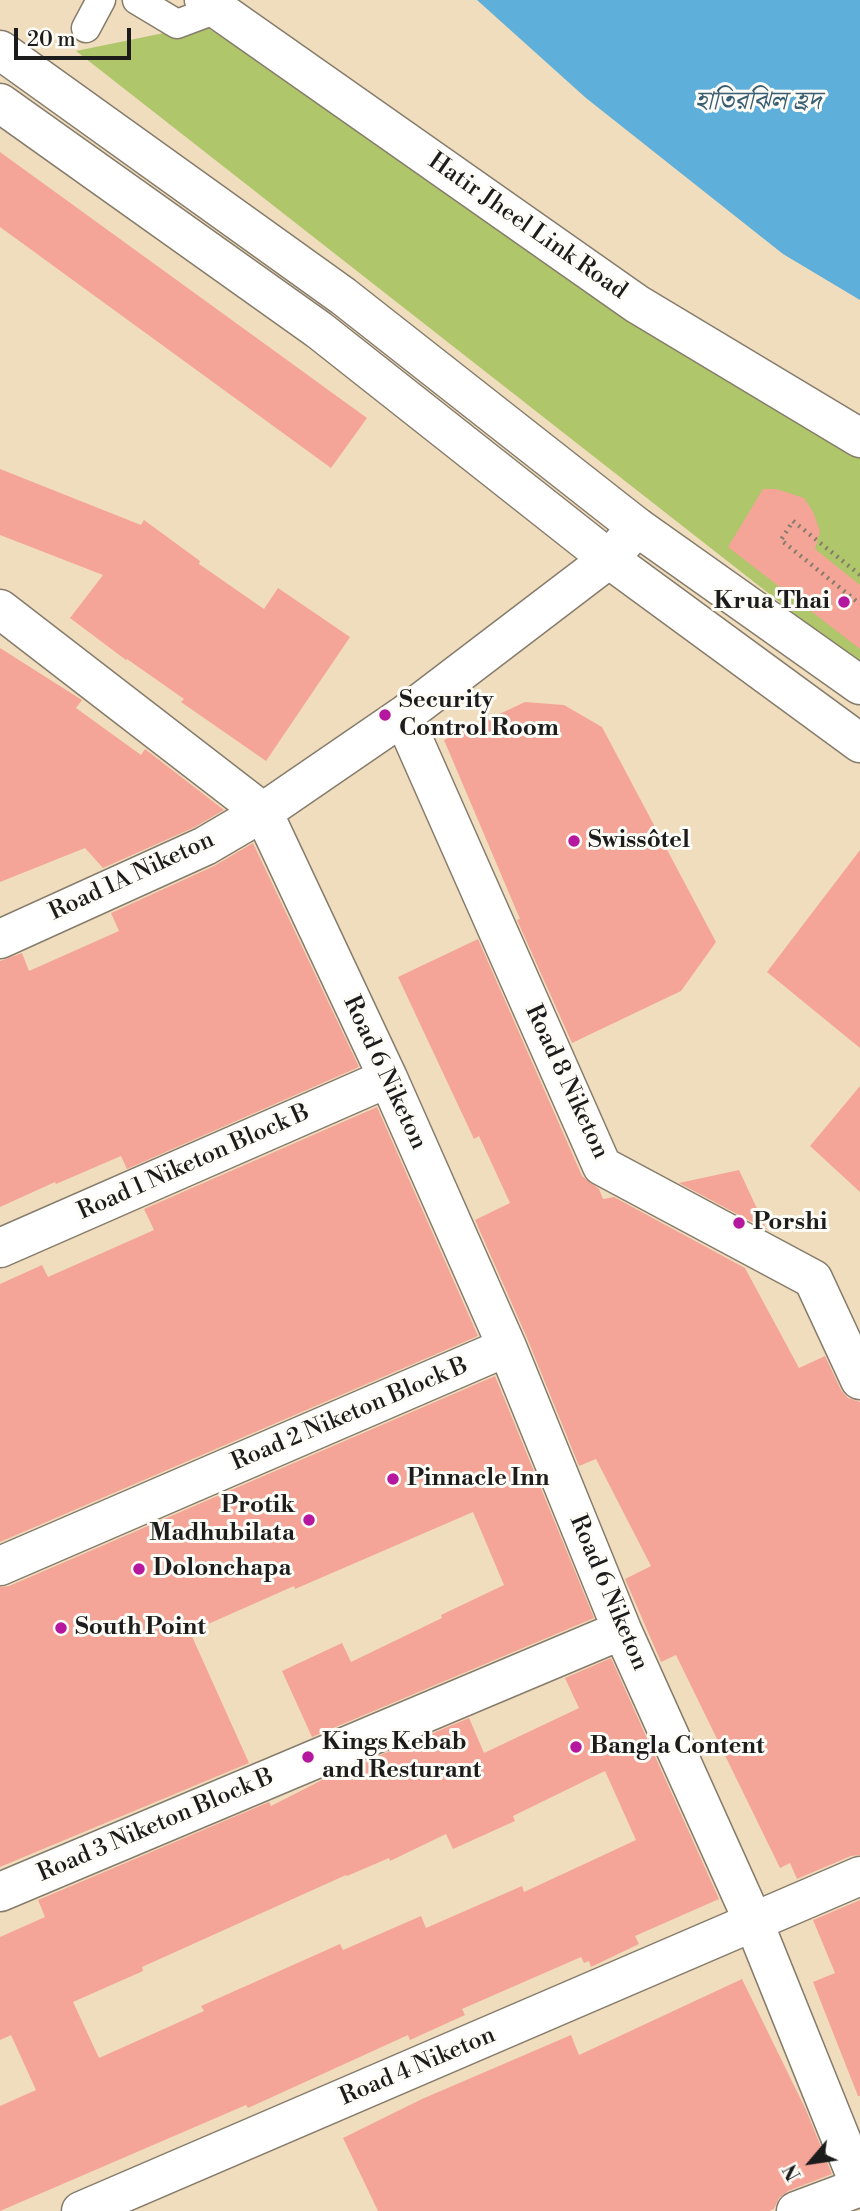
<!DOCTYPE html>
<html>
<head>
<meta charset="utf-8">
<style>
  body { margin:0 }
  #map { position:relative; width:860px; height:2211px; overflow:hidden; background:#f0ddbd; font-family:"Libre Bodoni",serif }
  canvas { display:block }
  .north { position:absolute; left:776px; top:2127px; width:70px; height:70px; -webkit-text-stroke:5px #fdfcf7; paint-order:stroke; rotate:241deg; font-size:19px; font-weight:700; line-height:28px; text-align:center; color:#1c1c1c }
  .north::after { content:''; display:block; margin:auto; width:24px; height:32px; background:#1c1c1c; clip-path:polygon(50% 0,100% 100%,50% 72%,0 100%) }
  .scale { position:absolute; left:14px; top:28px; width:117px; height:32px; box-sizing:border-box; border:4px solid #1c1c1c; border-top:0; padding-left:9px; font-size:21px; line-height:24px; white-space:nowrap; color:#1c1c1c; -webkit-text-stroke:5px #fdfcf7; paint-order:stroke }
</style>
</head>
<body>
<div id="map">
<canvas width="860" height="2211"></canvas>
<div class="north">N</div>
<div class="scale">20 m</div>
</div>
<script>
const ctx = document.querySelector('canvas').getContext('2d');
ctx.lineJoin = 'round';
function fillPath(path, color) {
  ctx.fillStyle = color;
  ctx.fill(path, 'evenodd');
}
function trace(path, color, width, dash) {
  ctx.strokeStyle = color;
  ctx.lineWidth = width;
  ctx.lineCap = dash ? 'butt' : 'round';
  ctx.setLineDash(dash || []);
  ctx.stroke(path);
}
function write(font, color, halo, rows, align = 'center') {
  ctx.font = font + ' "Libre Bodoni","Noto Serif Bengali",serif';
  ctx.lineWidth = 6;
  ctx.setLineDash([]);
  ctx.textBaseline = 'middle';
  ctx.strokeStyle = halo;
  ctx.fillStyle = color;
  for (const [text, x, y, turn = 0] of rows) {
    ctx.save();
    ctx.translate(x, y);
    ctx.rotate((+turn || 0) * Math.PI / 180);
    ctx.textAlign = isNaN(turn) ? turn : align;
    if (halo) ctx.strokeText(text, 0, 0);
    ctx.fillText(text, 0, 0);
    ctx.restore();
  }
}
const green = new Path2D(`
  M203 25 860 448V665L76 51Z`);
const water = new Path2D(`
  M477 0H860V300L783 254 586 98Z`);
const building = new Path2D(`
  M0 152 367 418 331 468 0 227Z
  M0 469 141 525 144 520 200 561 199 564 264 609 278 588 350 637 266 761 181 702 184 699 127 659 126 660 70 618 103 575 0 535Z
  M763 489H776L804 498 813 512 820 531 815 549 860 585V649L728 547Z
  M0 648 82 700 76 708 141 755 145 749 224 810 195 827 103 868 85 848 0 882Z
  M525 702 564 705 602 727 716 942 681 991 572 1043 517 920 520 919 444 740Z
  M253 843 359 1067 127 1169 121 1156 56 1184 55 1182 0 1207V961L22 953 29 971 119 931 111 913 214 866Z
  M860 850V1048L767 972Z
  M478 939 582 1176 599 1189 603 1199 614 1197 745 1268 799 1368 825 1356 841 1390 848 1398 860 1402V1855L851 1856 797 1879 790 1863 780 1868 676 1655 661 1662 625 1579 651 1566 596 1459 579 1466 527 1338 475 1220 510 1203 479 1136 474 1139 398 977Z
  M860 1086V1192L810 1146Z
  M377 1107 478 1336 0 1542V1284L42 1265 48 1277 154 1230 144 1209Z
  M739 1170 767 1230 679 1183Z
  M495 1376 594 1618 312 1737 282 1671 342 1643 351 1662 442 1618 441 1615 504 1585 473 1512 295 1589 294 1586 190 1632 249 1763 0 1867V1587L9 1586Z
  M611 1658 719 1899 635 1936 639 1944 591 1967 589 1961 584 1963 581 1957 462 2009 465 2015 410 2040 408 2035 248 2108 246 2105 0 2211V2106L36 2090 11 2035 0 2040V1937L45 1917 38 1900 269 1802 271 1806 328 1777 469 1718 484 1753 579 1708 565 1678ZM605 1771 636 1840 524 1892 522 1886 426 1928 421 1916 343 1950 340 1944 201 2006 204 2011 99 2058 73 2002 143 1971 142 1967 346 1875 347 1876 389 1858 390 1861 446 1834 453 1849 515 1821 513 1816Z
  M860 1900V2096H858L813 1982 835 1973 813 1920Z
  M742 1979 806 2110 832 2174 788 2191 779 2198 774 2209 769 2211H378L343 2138 422 2099 571 2035 579 2055Z`);
const path = new Path2D(`
  M860 575 793 521 781 540 860 604`);
const pedestrian = new Path2D(`
  M137 0 177 24 217 9
  M86 28 101 0`);
const minor = new Path2D(`
  M0 609 263 812 403 716 609 559 637 527
  M403 716 602 1166 813 1279 860 1380
  M0 939 205 846 263 812 388 1078 507 1347 622 1630 754 1923 860 2186
  M0 1248 388 1078
  M0 1566 507 1347
  M0 1892 622 1630
  M81 2211 860 1876
  M796 2211 860 2187`);
const secondary = new Path2D(`
  M204 0 637 304 860 438
  M0 50 343 296 637 527 860 685
  M0 103 319 330 609 559 860 743`);
const markers = [
  [844,602,7,"#b5179e"],
  [385,715,7,"#b5179e"],
  [574,841,7,"#b5179e"],
  [739,1223,7,"#b5179e"],
  [393,1479,7,"#b5179e"],
  [309,1520,7,"#b5179e"],
  [139,1569,7,"#b5179e"],
  [61,1628,7,"#b5179e"],
  [576,1747,7,"#b5179e"],
  [308,1757,7,"#b5179e"]
];
const streetNames = [
  ["Hatir Jheel Link Road",527,227,35],
  ["Road 1A Niketon",132,877,-25],
  ["Road 6 Niketon",384,1073,65],
  ["Road 8 Niketon",566,1082,65],
  ["Road 1 Niketon Block B",194,1163,-24],
  ["Road 2 Niketon Block B",350,1415,-23],
  ["Road 6 Niketon",608,1593,67],
  ["Road 3 Niketon Block B",156,1826,-23],
  ["Road 4 Niketon",418,2067,-23]
];
const poiNames = [
  ["Krua Thai",830,602,"right"],
  ["Security",399,701],
  ["Control Room",399,729],
  ["Swissôtel",588,841],
  ["Porshi",753,1223],
  ["Pinnacle Inn",407,1479],
  ["Protik",295,1506,"right"],
  ["Madhubilata",295,1534,"right"],
  ["Dolonchapa",153,1569],
  ["South Point",75,1628],
  ["Kings Kebab",322,1743],
  ["and Resturant",322,1771],
  ["Bangla Content",590,1747]
];
const waterNames = [
  ["হাতিরঝিল হ্রদ",758,103]
];
fillPath(green, '#afc66b');
fillPath(water, '#5eafd9');
fillPath(building, '#f5a597');
trace(pedestrian, '#867c6c', 31);
trace(minor, '#867c6c', 41);
trace(secondary, '#867c6c', 41);
trace(path, '#867c6c', 4.5, [2, 5]);
trace(pedestrian, '#fff', 28);
trace(minor, '#fff', 38);
trace(secondary, '#fff', 38);
for (const [x, y, r, color] of markers) {
  const dot = new Path2D();
  dot.arc(x, y, r, 0, 2 * Math.PI);
  ctx.fillStyle = color;
  ctx.fill(dot);
  trace(dot, '#fdfcf7', 2.5);
}
write('24px', '#1c1c1c', '#fdfcf7', streetNames);
write('bold 24px', '#1c1c1c', '#fdfcf7', poiNames, 'left');
write('italic 26px', '#3a5e71', '#fdfcf7', waterNames);
</script>
</body>
</html>
